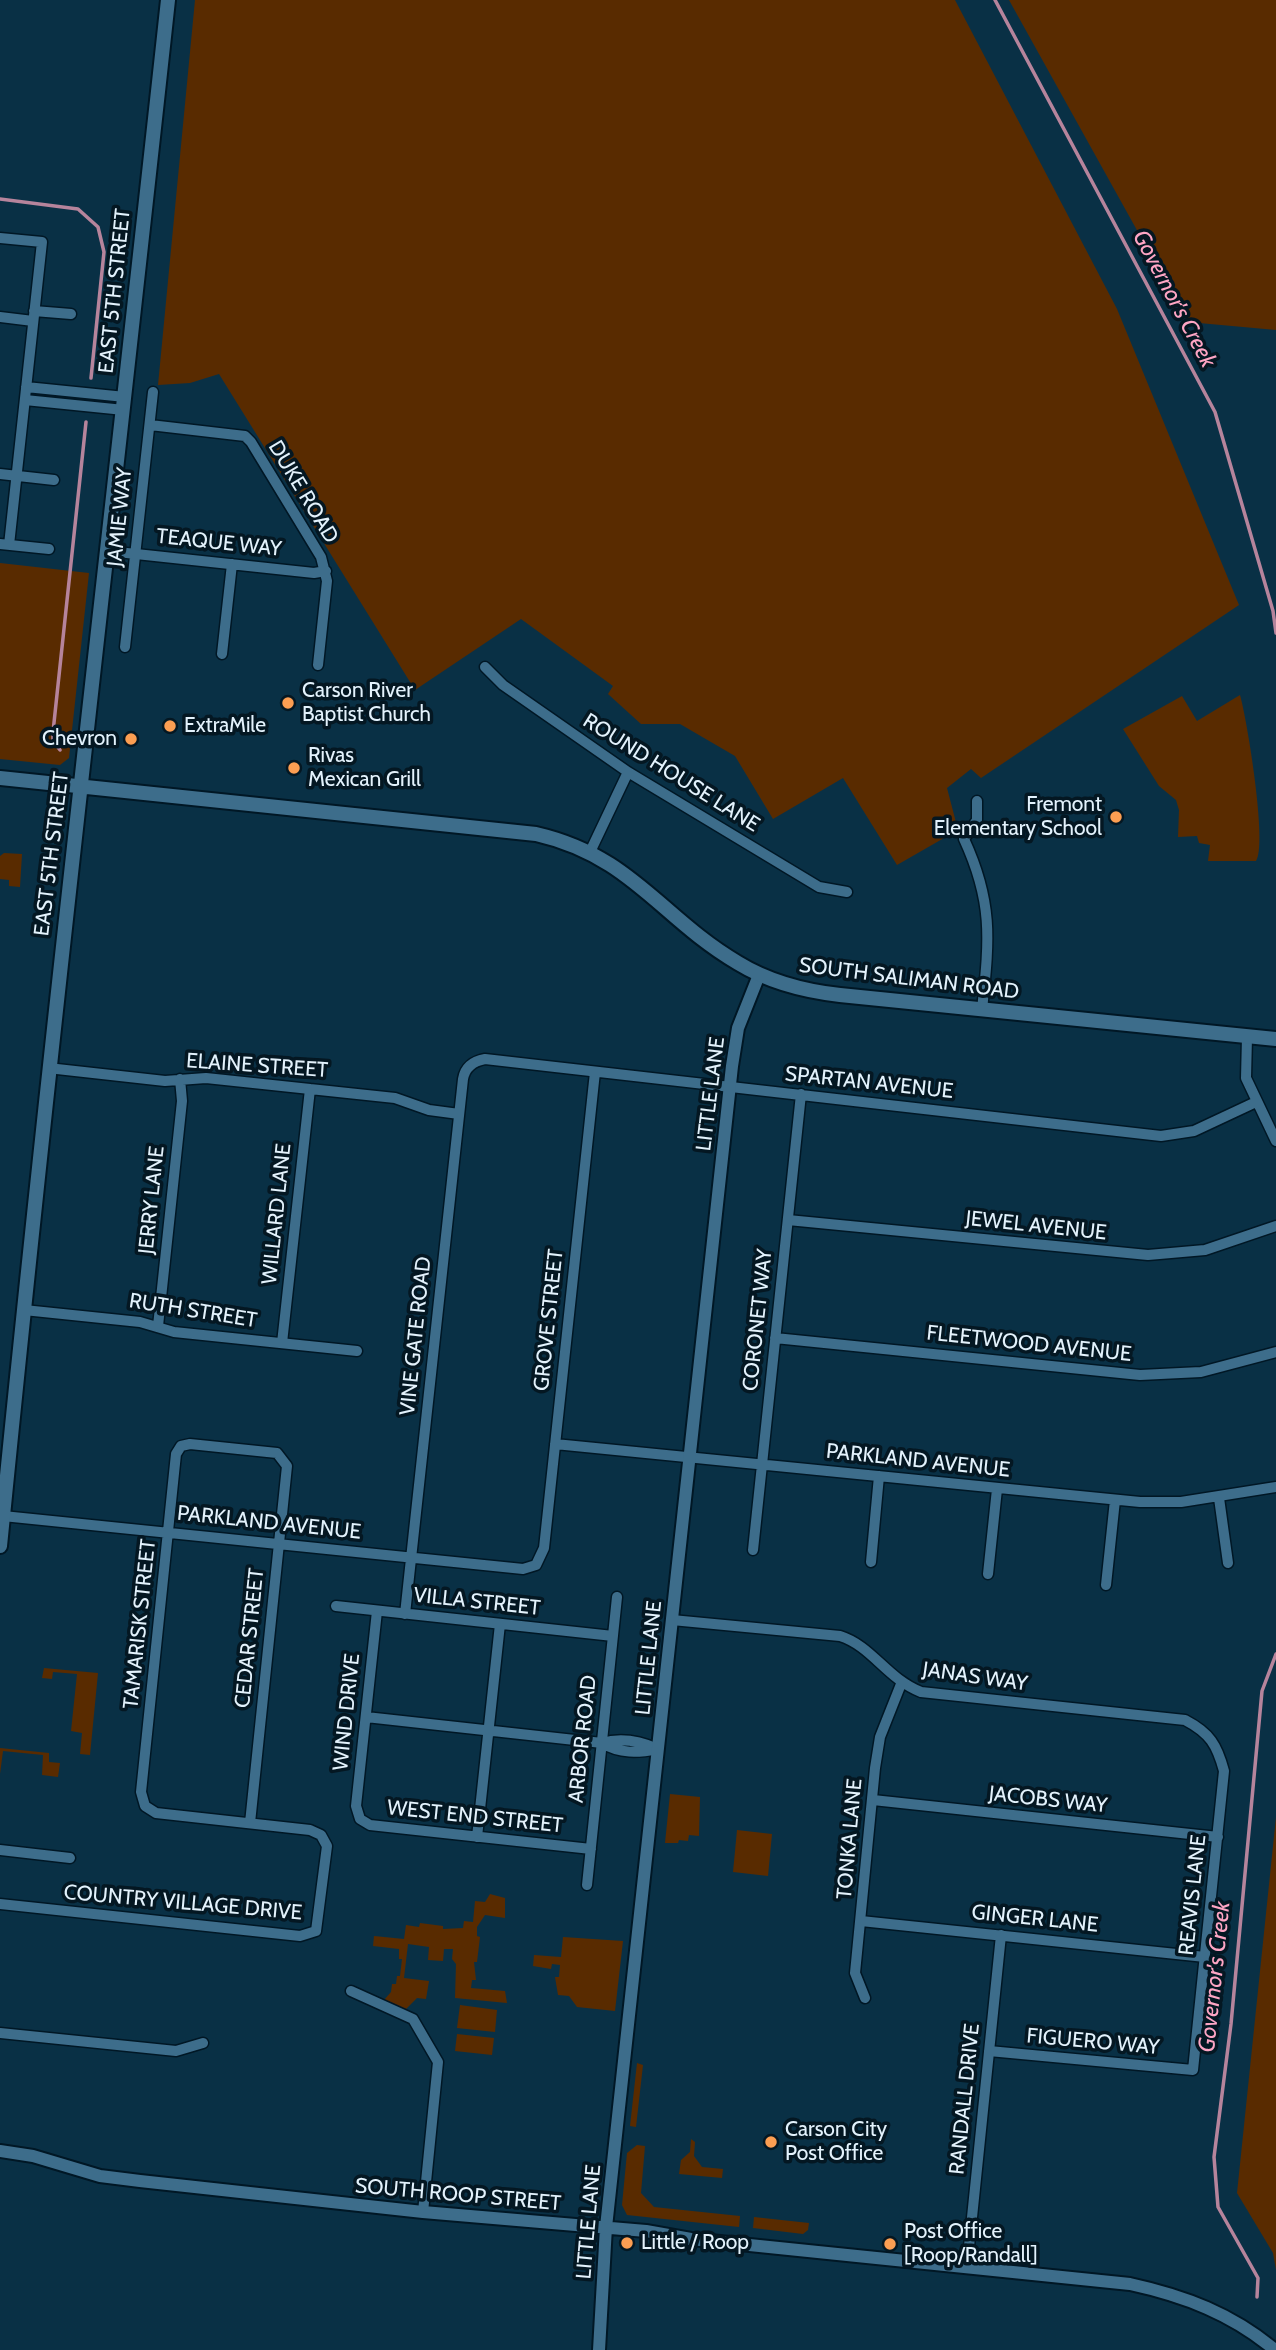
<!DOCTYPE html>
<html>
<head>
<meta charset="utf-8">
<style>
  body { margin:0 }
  canvas { display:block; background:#093045 }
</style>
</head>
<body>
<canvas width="1276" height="2350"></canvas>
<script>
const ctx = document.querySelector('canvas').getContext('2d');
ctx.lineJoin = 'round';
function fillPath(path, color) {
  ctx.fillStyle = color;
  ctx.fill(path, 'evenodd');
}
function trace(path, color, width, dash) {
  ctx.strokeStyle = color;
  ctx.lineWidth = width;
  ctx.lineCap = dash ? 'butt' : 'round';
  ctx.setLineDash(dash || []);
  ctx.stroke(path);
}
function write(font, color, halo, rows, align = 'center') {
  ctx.font = font + ' Cabin,sans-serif';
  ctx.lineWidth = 7;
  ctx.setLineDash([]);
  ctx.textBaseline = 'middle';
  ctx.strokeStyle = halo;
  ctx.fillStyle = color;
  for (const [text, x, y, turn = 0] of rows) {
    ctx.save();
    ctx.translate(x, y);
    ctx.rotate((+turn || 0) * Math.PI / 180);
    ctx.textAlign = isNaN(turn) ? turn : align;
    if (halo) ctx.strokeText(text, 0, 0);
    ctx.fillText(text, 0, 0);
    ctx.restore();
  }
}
const green = new Path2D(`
  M195 0H955L1117 309 1239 605 981 778 971 769 947 788 958 830 897 865 843 778 773 819 735 756 680 724H641L608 694 613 686 521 619 415 690 219 374 190 383 158 385Z
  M1009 0H1276V330L1188 322Z
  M0 563 89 573 69 758 60 765 0 759Z
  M1240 695C1247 719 1268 846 1256 861H1208L1210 845 1199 843 1197 836 1178 837 1179 810 1176 800 1159 786 1123 729 1182 696 1197 721Z
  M4 853 22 854 20 887 9 886V880L0 879V856Z
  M44 1668 98 1673 90 1755 80 1754 82 1733 71 1731 77 1674 53 1672 52 1679 42 1678Z
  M0 1748 49 1753V1762L60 1763 58 1777 42 1775 43 1755 3 1751 0 1774Z
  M670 1794 700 1797 699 1836 689 1835 688 1841 679 1840 678 1843H665Z
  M1276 1817V2270L1273 2253 1237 2193Z
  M737 1830 772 1834 768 1876 733 1872Z
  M490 1894 505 1898V1918L485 1915 477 1927V1936L480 1937 477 1962H474L476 1980H472L471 1988 505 1991 507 2003 455 1998 456 1964 452 1959 453 1949H444L443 1961 428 1960 429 1947 408 1944 404 1978 429 1981 426 1999 417 1998 406 2009 384 2000 391 1992 392 1984H396L397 1976H400L402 1959H399V1949L373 1946 374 1936 404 1939 406 1925 419 1927 420 1923 443 1926V1929L463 1928 464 1921 473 1922 475 1901 485 1902Z
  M563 1937 623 1941 615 2011 577 2007 569 1996 558 1995 555 1977H559L560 1965 552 1964 551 1969 533 1966 534 1955 561 1957Z
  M460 2005 497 2010 495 2032 457 2028Z
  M457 2034 494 2038 492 2055 455 2051Z
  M637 2063 643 2065 636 2127 630 2126Z
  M691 2139 695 2142 694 2156 702 2167 723 2169 722 2178 679 2174 681 2160 690 2152Z
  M637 2145 645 2146 641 2193 654 2207 740 2216 739 2227 627 2215 622 2205 627 2153Z
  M754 2217 809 2223 808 2230 803 2234 753 2228Z`);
const stream = new Path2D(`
  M995 0 1215 412 1273 611 1276 633
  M0 199 78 209 98 227 104 252 91 378
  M60 750 53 741V732L86 422
  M1257 2297 1258 2278 1218 2207 1214 2157 1231 2024 1262 1691 1276 1654`);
const minor = new Path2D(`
  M0 238 42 242 9 545
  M34 311 71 314
  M0 317 33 321
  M26 387 125 397
  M25 400 124 410
  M150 425 245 436 251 442 321 557 327 581 318 665
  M0 474 54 480
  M0 544 49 549
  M108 551 314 573 326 571
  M125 647 153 392
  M222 654 232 564
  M485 667 503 685 628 772 819 887 847 892
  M977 801V820L964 839C994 904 989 941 982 1010
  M590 852 628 772
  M1247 1037 1246 1078 1276 1141
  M48 1068 165 1081 206 1078 395 1098 429 1110 459 1114
  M788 1220 1148 1255 1205 1250 1276 1226
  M24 1310 140 1322 174 1332 357 1351
  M158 1326 182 1101 180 1079
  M775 1338 1140 1375 1201 1372 1276 1352
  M282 1343 310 1089
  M555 1444 1140 1502H1181L1276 1487
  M1219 1498 1228 1563
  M3 1516 523 1569 536 1565 544 1548 595 1072
  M753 1550 801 1094
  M871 1562 879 1476
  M988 1574 997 1489
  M1106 1585 1115 1500
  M336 1606 613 1636
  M377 1611 356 1806 360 1819 370 1825 591 1849
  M405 1614 463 1079C465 1067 474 1061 485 1059L1161 1136 1194 1131 1256 1102
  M672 1620 840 1636C872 1646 886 1678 921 1692L1185 1720C1210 1733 1217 1745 1224 1771L1193 2070 989 2051
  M366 1717 602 1743C622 1737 640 1741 658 1749
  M602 1743C620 1754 638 1753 658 1749
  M873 1800 1218 1837
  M477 1837 500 1624
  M0 1850 70 1858
  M587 1885 617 1597
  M0 1904 300 1936 316 1931 327 1846 321 1835 310 1830 156 1813 145 1806 141 1792 176 1454 181 1446 190 1444 277 1453 287 1466 250 1823
  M861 1921 1205 1957
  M351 1991 413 2019 438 2062 423 2212
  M865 1998 855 1973 875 1768 880 1737 901 1684
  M0 2033 176 2051 203 2043
  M967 2266 1001 1935`);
const tertiary = new Path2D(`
  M0 2151 33 2156 100 2176 140 2181 423 2212 646 2231 691 2239 1130 2284C1185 2296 1232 2314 1275 2350
  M599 2350 606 2227 732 1066 738 1028 759 975`);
const secondary = new Path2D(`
  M0 778 536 834C632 856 661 918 738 963 769 982 804 991 840 995L1276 1039
  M0 1546C51 1030 112 516 168 0`);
const markers = [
  [288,703,7,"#fc9e52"],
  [170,726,7,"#fc9e52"],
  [131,739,7,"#fc9e52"],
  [294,768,7,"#fc9e52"],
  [1116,817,7,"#fc9e52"],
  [771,2142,7,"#fc9e52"],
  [627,2243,7,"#fc9e52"],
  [890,2244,7,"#fc9e52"]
];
const streetNames = [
  ["EAST 5TH STREET",115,291,-84],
  ["DUKE ROAD",303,492,59],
  ["JAMIE WAY",120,517,-84],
  ["TEAQUE WAY",219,543,6],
  ["ROUND HOUSE LANE",671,773,32],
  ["EAST 5TH STREET",52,854,-83],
  ["SOUTH SALIMAN ROAD",909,979,7],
  ["ELAINE STREET",257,1066,4],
  ["SPARTAN AVENUE",869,1083,6],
  ["LITTLE LANE",711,1094,-83],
  ["JERRY LANE",152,1200,-84],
  ["WILLARD LANE",277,1214,-84],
  ["JEWEL AVENUE",1036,1226,6],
  ["RUTH STREET",193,1311,9],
  ["GROVE STREET",549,1320,-84],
  ["CORONET WAY",758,1320,-84],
  ["VINE GATE ROAD",416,1336,-84],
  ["FLEETWOOD AVENUE",1029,1344,6],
  ["PARKLAND AVENUE",918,1461,6],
  ["PARKLAND AVENUE",269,1523,6],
  ["VILLA STREET",477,1602,6],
  ["TAMARISK STREET",140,1624,-84],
  ["CEDAR STREET",250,1638,-84],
  ["LITTLE LANE",649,1658,-84],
  ["JANAS WAY",975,1677,8],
  ["WIND DRIVE",347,1712,-84],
  ["ARBOR ROAD",583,1739,-84],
  ["JACOBS WAY",1048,1800,6],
  ["WEST END STREET",475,1817,6],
  ["TONKA LANE",850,1839,-85],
  ["REAVIS LANE",1193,1895,-84],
  ["COUNTRY VILLAGE DRIVE",183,1903,5],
  ["GINGER LANE",1035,1919,6],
  ["FIGUERO WAY",1093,2042,5],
  ["RANDALL DRIVE",965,2099,-84],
  ["SOUTH ROOP STREET",458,2195,5],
  ["LITTLE LANE",589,2222,-85]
];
const poiNames = [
  ["Carson River",302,691],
  ["Baptist Church",302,715],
  ["ExtraMile",184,726],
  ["Chevron",117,739,"right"],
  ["Rivas",308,756],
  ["Mexican Grill",308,780],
  ["Fremont",1102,805,"right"],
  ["Elementary School",1102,829,"right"],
  ["Carson City",785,2130],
  ["Post Office",785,2154],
  ["Post Office",904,2232],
  ["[Roop/Randall]",904,2256],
  ["Little / Roop",641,2243]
];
const waterNames = [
  ["Governor's Creek",1174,299,62],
  ["Governor's Creek",1215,1977,-84]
];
fillPath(green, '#592b00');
trace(stream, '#b6849c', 3.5);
trace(minor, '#001725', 13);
trace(tertiary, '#001725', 16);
trace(secondary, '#001725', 18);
trace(minor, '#3d6d8b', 10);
trace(tertiary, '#3d6d8b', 12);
trace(secondary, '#3d6d8b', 14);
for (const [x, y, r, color] of markers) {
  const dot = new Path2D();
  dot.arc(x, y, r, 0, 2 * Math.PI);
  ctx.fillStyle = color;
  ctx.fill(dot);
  trace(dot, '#041722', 2.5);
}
write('21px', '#e3f2fc', '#041722', streetNames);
write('21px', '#e3f2fc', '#041722', poiNames, 'left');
write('italic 23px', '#fea5c4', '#041722', waterNames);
</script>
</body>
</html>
